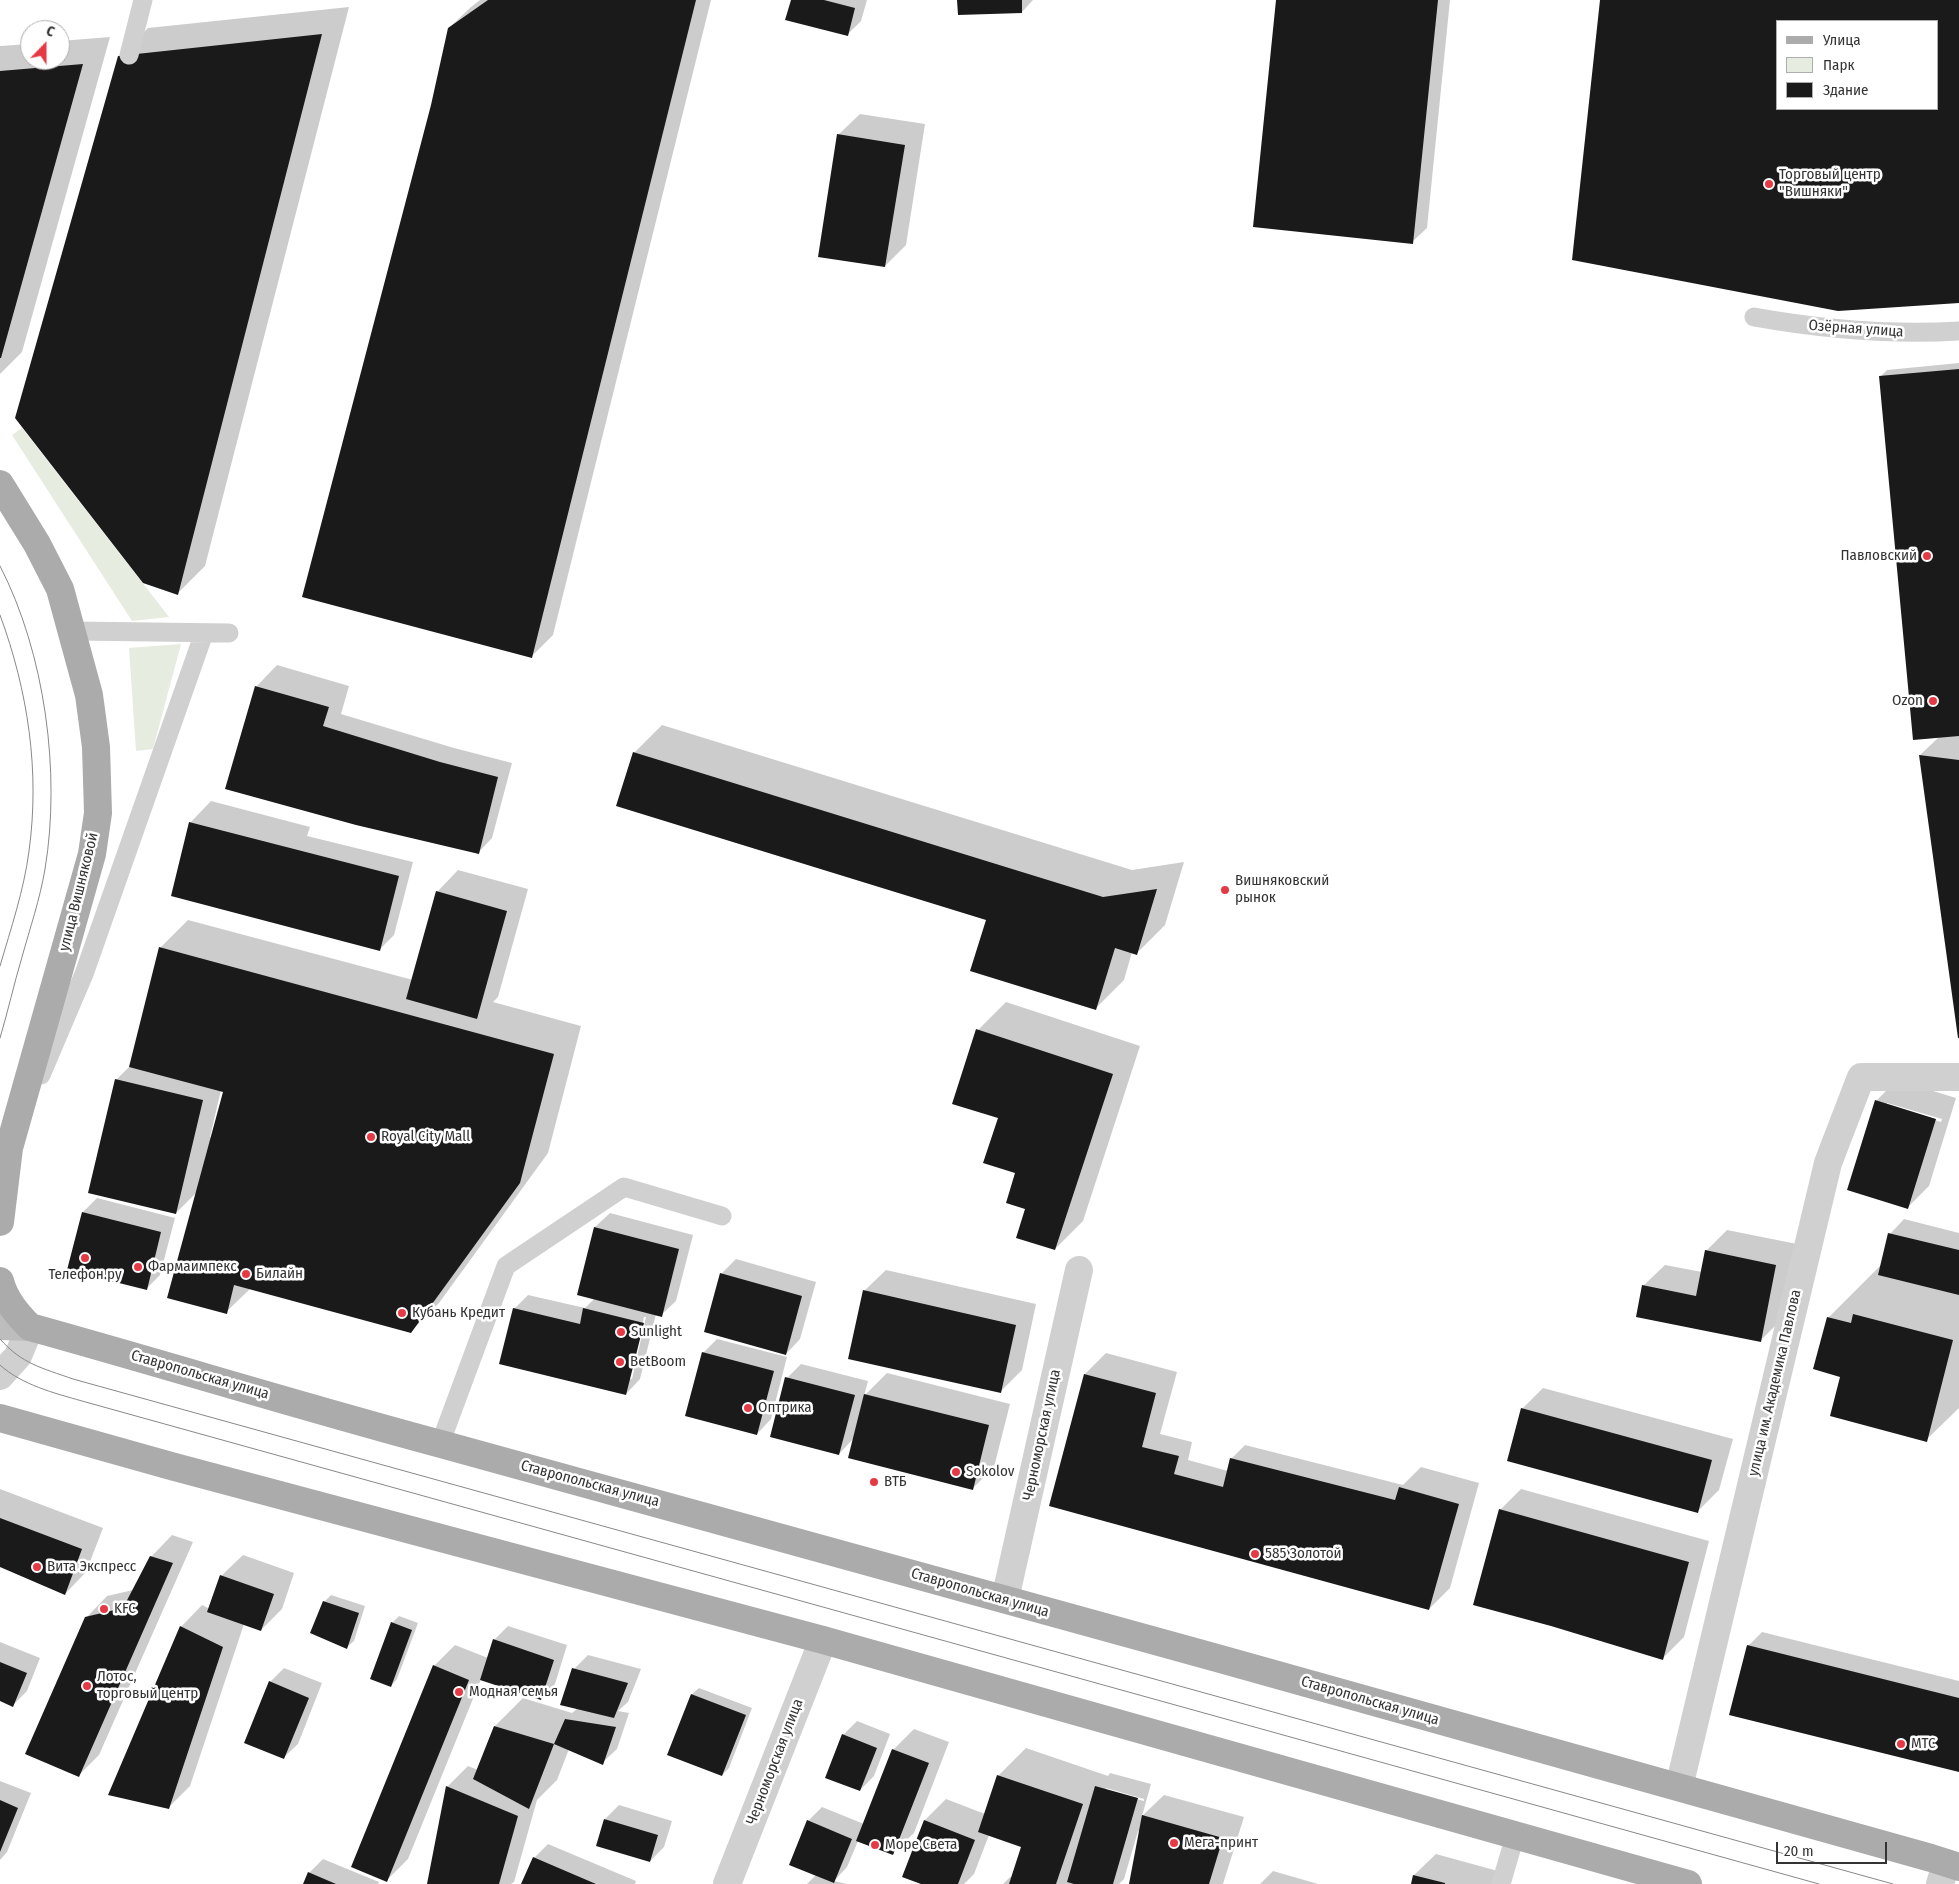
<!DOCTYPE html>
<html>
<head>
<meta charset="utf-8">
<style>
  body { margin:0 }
  #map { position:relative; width:1959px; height:1884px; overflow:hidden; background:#fff; font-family:"Fira Sans Condensed",sans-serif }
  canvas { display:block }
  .legend { position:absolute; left:1776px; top:20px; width:162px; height:90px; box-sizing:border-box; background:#fff; border:1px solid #adadad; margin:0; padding:6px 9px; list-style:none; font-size:15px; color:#333 }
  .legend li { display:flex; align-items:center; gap:10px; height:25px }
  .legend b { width:25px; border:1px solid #adadad }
  .north { position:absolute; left:20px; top:20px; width:50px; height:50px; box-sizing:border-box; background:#fff; border:1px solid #adadad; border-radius:50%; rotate:22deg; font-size:14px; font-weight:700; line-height:20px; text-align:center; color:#333 }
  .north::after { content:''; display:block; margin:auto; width:18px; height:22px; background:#e63946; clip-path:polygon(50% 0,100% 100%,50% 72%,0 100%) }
  .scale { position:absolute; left:1776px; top:1842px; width:111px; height:22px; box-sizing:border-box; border:2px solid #333; border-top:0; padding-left:6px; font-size:15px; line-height:18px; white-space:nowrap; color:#333; -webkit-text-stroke:4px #fff; paint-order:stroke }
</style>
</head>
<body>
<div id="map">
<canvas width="1959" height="1884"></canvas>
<ul class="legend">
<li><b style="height:6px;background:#ababab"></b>Улица</li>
<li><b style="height:14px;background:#e6ecdf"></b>Парк</li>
<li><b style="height:14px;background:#1a1a1a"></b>Здание</li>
</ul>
<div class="north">С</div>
<div class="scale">20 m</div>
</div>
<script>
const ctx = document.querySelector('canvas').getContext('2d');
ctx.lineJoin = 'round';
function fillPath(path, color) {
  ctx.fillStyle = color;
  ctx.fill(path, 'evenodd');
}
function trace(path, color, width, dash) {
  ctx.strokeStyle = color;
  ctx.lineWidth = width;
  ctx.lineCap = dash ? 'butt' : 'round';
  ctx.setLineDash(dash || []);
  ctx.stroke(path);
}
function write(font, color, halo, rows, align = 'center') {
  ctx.font = font + ' "Fira Sans Condensed",sans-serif';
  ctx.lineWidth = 5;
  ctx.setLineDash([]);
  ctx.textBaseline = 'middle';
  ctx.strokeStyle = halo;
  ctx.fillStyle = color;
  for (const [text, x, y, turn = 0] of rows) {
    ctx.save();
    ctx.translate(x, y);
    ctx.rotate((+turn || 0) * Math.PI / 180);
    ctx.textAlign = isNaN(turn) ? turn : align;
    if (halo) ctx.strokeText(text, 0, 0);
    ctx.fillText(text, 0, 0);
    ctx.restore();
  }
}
const green = new Path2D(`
  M22 428 169 617 132 621 12 435Z
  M181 644 153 749 136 751 129 648Z`);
const shadow = new Path2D(`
  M480 0H711L553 635 532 656 449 28 471 7Z
  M792 0H867L861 21 847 35Z
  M959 0H1033L1022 12Z
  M1277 0H1450L1427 228 1412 242Z
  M1601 0H1959V302ZM1778 21H1938V109H1778Z
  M349 7 205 566 177 594 120 57 148 28Z
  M110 37 22 352 0 374V46L30 44V60H60V41Z
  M860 114 925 124 906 245 885 266 838 135Z
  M1959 363V735L1957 736H1959V1038L1920 755 1939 737 1880 377 1887 370Z
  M277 665 349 686 341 714 454 748 512 763 492 838 478 853 256 687Z
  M662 725 1132 870 1184 862 1165 925 1137 953 1132 952 1124 980 1096 1008 987 919 634 753Z
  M211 801 310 827 307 836 413 862 394 935 380 949 190 823Z
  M458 870 528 889 498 997 493 1002 581 1026 548 1153 439 1303 411 1331 251 1288 226 1312 197 1192 176 1213 116 1080 131 1065 160 948 188 920 413 980 437 892ZM221 1090 225 1091 212 1138 210 1137Z
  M1006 1002 1140 1046 1083 1221 1055 1249 1026 1208 978 1030Z
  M1897 1080 1956 1098 1929 1186 1908 1207 1876 1101ZM1887 1103 1942 1119 1941 1122 1887 1105Z
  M97 1198 175 1218 160 1275 146 1289 83 1212Z
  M610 1213 693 1235 676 1301 661 1315 656 1314 640 1379 626 1394 514 1309 528 1295 585 1308 595 1298 578 1294 595 1227ZM644 1317H646L632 1379H629Z
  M1904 1219 1959 1233V1408L1926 1440 1842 1376 1828 1318 1882 1264 1890 1234Z
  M1727 1230 1797 1244 1782 1319 1760 1341 1643 1286 1665 1265 1702 1272 1706 1251Z
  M736 1259 816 1282 800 1339 786 1354 721 1274Z
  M886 1270 1036 1304 1022 1370 1000 1392 864 1291Z
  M717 1339 787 1357 771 1419 757 1434 703 1353Z
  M1106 1353 1177 1372 1160 1434 1192 1442 1188 1460 1228 1471 1231 1459 1245 1445 1403 1485 1421 1467 1479 1483 1450 1588 1429 1609 1050 1505 1085 1374Z
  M801 1364 868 1381 864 1396 887 1373 1010 1404 994 1467 973 1488 854 1438 839 1454 787 1378Z
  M1543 1388 1733 1439 1719 1490 1698 1511 1522 1409Z
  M0 1489 103 1528 86 1572 65 1594 0 1566Z
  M1521 1489 1709 1541 1684 1637 1663 1658 1500 1510Z
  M172 1535 193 1542 99 1755 78 1776 86 1618 107 1596 133 1590 151 1557Z
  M243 1555 294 1573 282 1609 261 1630 244 1624 190 1786 169 1807 181 1627 202 1605 210 1609 221 1576Z
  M331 1595 365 1606 354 1641 347 1647 324 1602Z
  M399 1616 418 1623 397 1679 391 1686 392 1623Z
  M508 1626 567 1645 555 1684 541 1698 481 1679 408 1859 387 1880 434 1666 455 1645 488 1658 494 1640Z
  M1762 1632 1959 1681V1771L1748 1646Z
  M0 1642 40 1658 27 1691 13 1705 0 1700Z
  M588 1655 641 1669 628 1702 618 1711 629 1713 617 1749 602 1763 569 1749 557 1780 537 1800 514 1882 511 1884H428L447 1787 468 1766 478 1770 495 1726 523 1698 572 1713 578 1708 574 1669Z
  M284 1668 322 1683 298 1744 283 1758 270 1682Z
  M699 1688 752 1708 729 1768 722 1775 669 1755 692 1694Z
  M857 1721 890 1734 874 1776 860 1790 843 1735Z
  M914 1729 949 1742 914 1833 892 1854 858 1841 847 1867 834 1881 847 1884H807L816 1875 808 1821 822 1807 864 1824 893 1750Z
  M1026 1748 1108 1776 1110 1773 1151 1784 1142 1816 1164 1795 1244 1817 1223 1884H1130L1140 1832 1138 1831 1124 1879 1119 1884H1003L1010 1877H1013L1023 1846 989 1835 974 1874 964 1884H924L903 1876 925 1820 946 1799 985 1814 998 1776ZM1106 1788 1144 1799V1801L1106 1791Z
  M0 1781 31 1793 7 1852 0 1860Z
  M619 1805 672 1821 664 1847 650 1861 605 1819Z
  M548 1844 636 1881 635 1884H523L534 1858Z
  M1436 1854 1505 1873 1502 1884H1412L1414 1875Z
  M323 1859 379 1882 378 1884H304L309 1873Z
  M1273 1871 1318 1884H1260Z`);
const building = new Path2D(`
  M488 0H696L532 658 302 597 431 105 448 28Z
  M791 0H824L855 8 848 36 785 20Z
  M957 0H1022V13L958 15Z
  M1276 0H1438L1413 244 1253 227Z
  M1600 0H1959V303L1838 311 1572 260ZM1778 21H1938V109H1778Z
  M322 34 178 595 143 583 15 418 118 56Z
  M83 64 1 358H0V71Z
  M837 134 905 145 885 267 818 257Z
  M1959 369V736L1913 740 1879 376Z
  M255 686 329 707 323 726 440 762 498 777 479 854 356 825 225 789Z
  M633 752 1103 897 1157 889 1137 955 1115 948 1096 1010 970 971 986 920 616 806Z
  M1919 755 1959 760V1038H1958Z
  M189 822 399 876 380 951 171 896Z
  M436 891 507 911 477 1019 406 999Z
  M159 947 554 1054 520 1183 411 1333 234 1285 227 1314 167 1298 223 1092 129 1067Z
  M976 1029 1113 1074 1055 1250 1016 1238 1025 1209 1006 1203 1015 1173 983 1163 998 1118 952 1104Z
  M115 1079 203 1100 176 1214 88 1193Z
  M1875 1100 1936 1119 1908 1209 1847 1190Z
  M82 1212 161 1232 147 1290 67 1270Z
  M594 1227 679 1249 662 1317 577 1295Z
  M1888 1233 1959 1250V1295L1878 1275Z
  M1705 1250 1776 1265 1761 1342 1636 1317 1642 1285 1696 1296Z
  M720 1273 802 1296 786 1355 704 1332Z
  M863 1290 1016 1325 1001 1393 848 1359Z
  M513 1308 580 1324 583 1308 644 1323 626 1395 499 1364Z
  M1853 1314 1953 1340 1927 1442 1830 1416 1840 1377 1813 1369 1827 1317 1851 1323Z
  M702 1352 774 1371 757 1435 685 1416Z
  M1084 1374 1156 1393 1142 1447 1179 1456 1174 1474 1223 1487 1230 1458 1395 1500 1399 1487 1459 1504 1429 1610 1049 1506Z
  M785 1377 855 1395 839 1455 770 1437Z
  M864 1394 989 1425 973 1490 848 1458Z
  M1521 1408 1712 1460 1698 1513 1507 1461Z
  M1499 1509 1689 1562 1663 1660 1551 1626 1473 1605Z
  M0 1518 82 1549 65 1595 0 1567Z
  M150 1556 173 1563 79 1777 25 1754 85 1617 123 1608Z
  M220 1575 274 1594 261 1631 207 1612Z
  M323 1601 359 1613 347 1649 310 1633Z
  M391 1622 412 1630 391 1687 370 1679Z
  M180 1626 223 1647 169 1809 108 1795Z
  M493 1639 554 1660 541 1700 480 1680Z
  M1747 1645 1959 1698V1772L1729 1715Z
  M0 1662 27 1673 13 1707 0 1701Z
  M433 1665 469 1680 387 1882 351 1867Z
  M572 1668 628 1683 614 1718 560 1705Z
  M269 1681 309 1698 284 1759 244 1743Z
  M691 1694 746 1715 722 1776 667 1755Z
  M565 1719 616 1727 603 1765 554 1744Z
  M494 1726 554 1744 529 1809 473 1779Z
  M842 1734 877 1748 860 1791 825 1778Z
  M892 1749 929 1763 893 1855 856 1841Z
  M997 1775 1083 1804 1056 1884H1009L1021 1847 978 1832Z
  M446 1786 518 1816 499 1884H427Z
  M1095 1786 1138 1798 1113 1884H1074L1067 1882Z
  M0 1800 18 1808 0 1852Z
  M1142 1815 1223 1838 1209 1884H1129Z
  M604 1819 658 1835 650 1862 596 1846Z
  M807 1820 852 1839 834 1883 789 1865Z
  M924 1820 975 1840 958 1884H921L902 1877Z
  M533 1857 596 1884H521Z
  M308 1872 336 1884H303Z
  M1413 1875 1445 1883V1884H1411Z`);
const service = new Path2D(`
  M129 55 143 0
  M1754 317C1821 329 1891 335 1959 331
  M73 631 229 633
  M41 1075 84 974 204 633
  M440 1444 506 1266 624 1187 722 1216
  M1501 1884 1515 1836`);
const minor = new Path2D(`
  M0 1376 18 1356 30 1327
  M1005 1599 1079 1270
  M1679 1787 1828 1163 1861 1077H1959
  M727 1884 823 1640
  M1940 1884 1946 1864`);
const secondary = new Path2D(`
  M0 1326 30 1327`);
const primary = new Path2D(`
  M0 484 37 544 60 589 89 695 96 747 98 813 92 854 9 1148 0 1222
  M0 1281C5 1300 17 1314 30 1327 167 1365 303 1407 441 1444 938 1579 1435 1719 1931 1858L1959 1867
  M0 1418 171 1466 823 1640 1688 1884`);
const tram = new Path2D(`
  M0 566C45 653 61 773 45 869 40 899 30 928 22 957 14 984 8 1011 0 1038
  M0 615C28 691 40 771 29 851 24 890 11 928 0 966
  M0 1339C22 1364 42 1368 73 1379L1893 1884
  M0 1365C22 1385 54 1393 82 1401L1819 1884`);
const markers = [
  [1769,184,5,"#e63946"],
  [1927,556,5,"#e63946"],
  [1933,701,5,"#e63946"],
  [1225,890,5,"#e63946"],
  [371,1137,5,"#e63946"],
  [85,1258,5,"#e63946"],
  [138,1267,5,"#e63946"],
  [246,1274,5,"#e63946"],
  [402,1313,5,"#e63946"],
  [621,1332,5,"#e63946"],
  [620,1362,5,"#e63946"],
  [748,1408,5,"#e63946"],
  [956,1472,5,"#e63946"],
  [874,1482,5,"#e63946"],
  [1255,1554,5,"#e63946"],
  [37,1567,5,"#e63946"],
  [104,1609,5,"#e63946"],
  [87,1686,5,"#e63946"],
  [459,1692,5,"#e63946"],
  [1901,1744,5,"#e63946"],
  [1174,1843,5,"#e63946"],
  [875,1845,5,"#e63946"]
];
const poiNames = [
  ["Торговый центр",1779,175],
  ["\"Вишняки\"",1779,192],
  ["Павловский",1917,556,"right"],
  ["Ozon",1923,701,"right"],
  ["Вишняковский",1235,881],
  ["рынок",1235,898],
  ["Royal City Mall",381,1137],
  ["Фармаимпекс",148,1267],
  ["Билайн",256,1274],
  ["Телефон.ру",85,1275,"center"],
  ["Кубань Кредит",412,1313],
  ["Sunlight",631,1332],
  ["BetBoom",630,1362],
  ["Оптрика",758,1408],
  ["Sokolov",966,1472],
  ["ВТБ",884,1482],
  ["585 Золотой",1265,1554],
  ["Вита Экспресс",47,1567],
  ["KFC",114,1609],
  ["Лотос,",97,1677],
  ["торговый центр",97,1694],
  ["Модная семья",469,1692],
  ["МТС",1911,1744],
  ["Мега-принт",1184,1843],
  ["Море Света",885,1845]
];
const streetNames = [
  ["Озёрная улица",1856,329,4],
  ["улица Вишняковой",79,892,-76],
  ["Ставропольская улица",200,1375,16],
  ["улица им. Академика Павлова",1775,1383,-77],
  ["Черноморская улица",1042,1435,-78],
  ["Ставропольская улица",590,1484,15],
  ["Ставропольская улица",980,1593,16],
  ["Ставропольская улица",1370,1701,16],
  ["Черноморская улица",775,1762,-69]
];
fillPath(green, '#e6ecdf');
fillPath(shadow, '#0003');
fillPath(building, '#1a1a1a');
trace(service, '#d0d0d0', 19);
trace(minor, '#d0d0d0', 28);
trace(secondary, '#bdbdbd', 28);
trace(primary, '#ababab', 28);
trace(tram, '#888', 1);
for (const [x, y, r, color] of markers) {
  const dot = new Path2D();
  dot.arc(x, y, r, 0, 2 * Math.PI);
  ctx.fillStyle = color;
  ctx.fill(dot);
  trace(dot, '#fff', 2);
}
write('15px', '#333', '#fff', poiNames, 'left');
write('15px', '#333', '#fff', streetNames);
</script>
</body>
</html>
